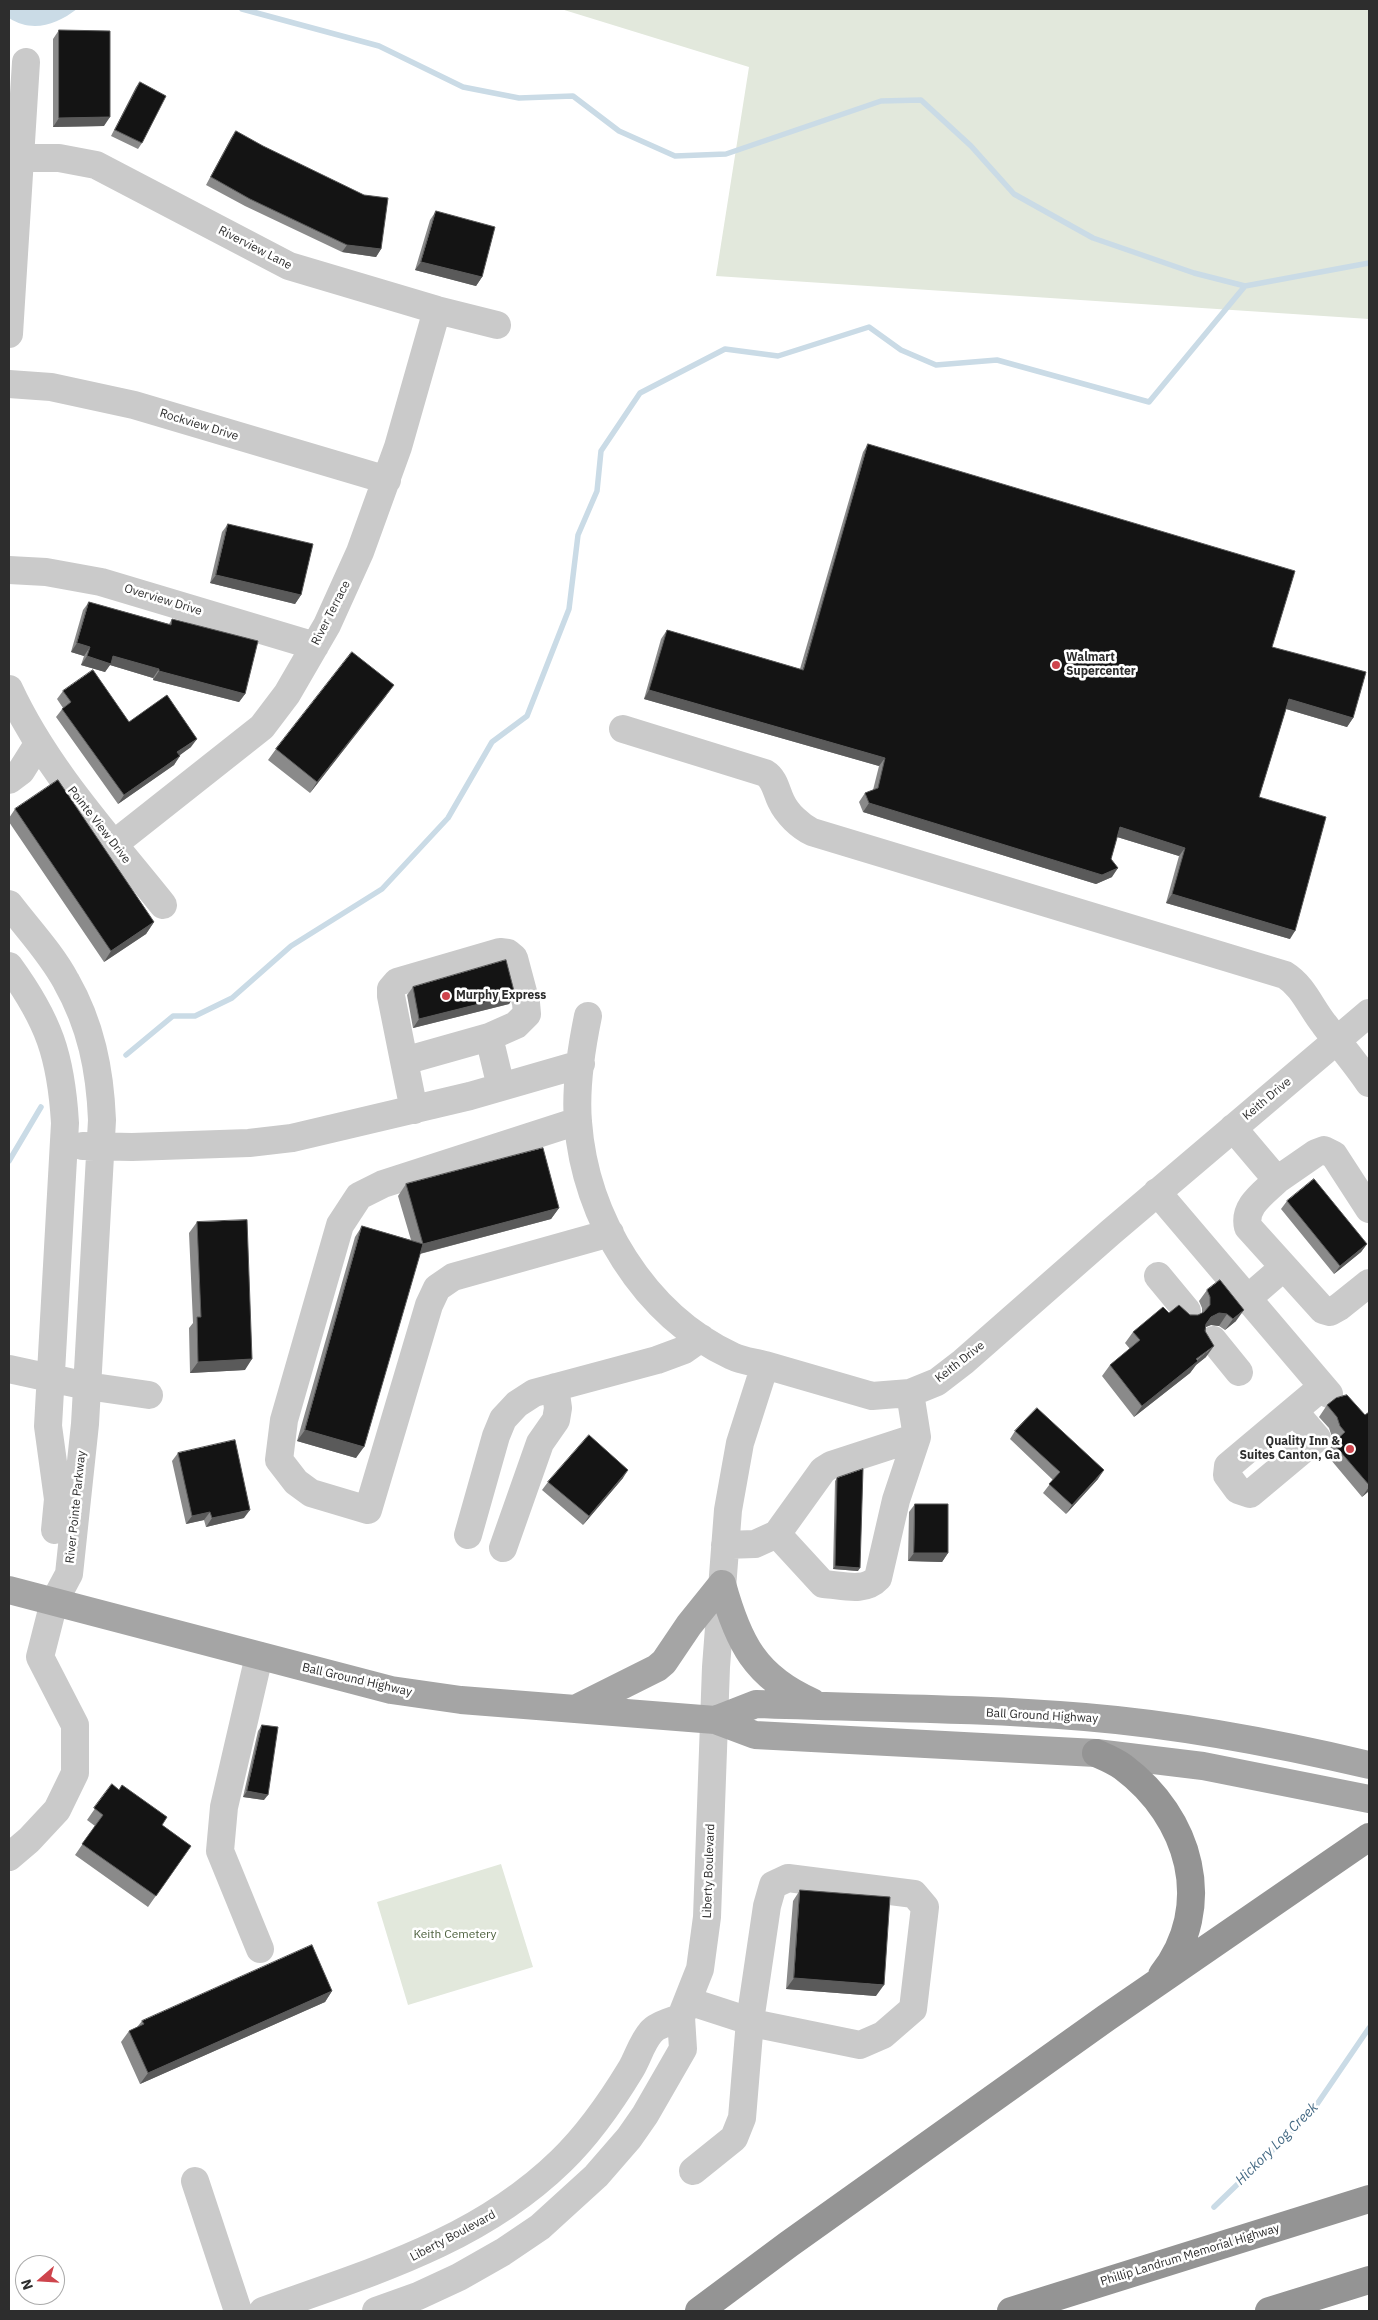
<!DOCTYPE html>
<html>
<head>
<meta charset="utf-8">
<style>
  body { margin:0 }
  #map { position:relative; width:1378px; height:2320px; overflow:hidden; background:#fff; font-family:"IBM Plex Sans",sans-serif }
  canvas { display:block }
  .frame { position:absolute; inset:0; border:10px solid #2d2d2d; pointer-events:none }
  .north { position:absolute; left:15px; top:2255px; width:50px; height:50px; box-sizing:border-box; background:#fff; border:1px solid #ababab; border-radius:50%; rotate:251deg; font-size:14px; font-weight:700; line-height:20px; text-align:center; color:#2d2d2d }
  .north::after { content:''; display:block; margin:auto; width:18px; height:22px; background:#ce444c; clip-path:polygon(50% 0,100% 100%,50% 72%,0 100%) }
</style>
</head>
<body>
<div id="map">
<canvas width="1378" height="2320"></canvas>
<div class="frame"></div>
<div class="north">N</div>
</div>
<script>
const ctx = document.querySelector('canvas').getContext('2d');
ctx.lineJoin = 'round';
function fillPath(path, color) {
  ctx.fillStyle = color;
  ctx.fill(path, 'evenodd');
}
function trace(path, color, width, dash) {
  ctx.strokeStyle = color;
  ctx.lineWidth = width;
  ctx.lineCap = dash ? 'butt' : 'round';
  ctx.setLineDash(dash || []);
  ctx.stroke(path);
}
function write(font, color, halo, rows, align = 'center') {
  ctx.font = font + ' "IBM Plex Sans",sans-serif';
  ctx.lineWidth = 5;
  ctx.setLineDash([]);
  ctx.textBaseline = 'middle';
  ctx.strokeStyle = halo;
  ctx.fillStyle = color;
  for (const [text, x, y, turn = 0] of rows) {
    ctx.save();
    ctx.translate(x, y);
    ctx.rotate((+turn || 0) * Math.PI / 180);
    ctx.textAlign = isNaN(turn) ? turn : align;
    if (halo) ctx.strokeText(text, 0, 0);
    ctx.fillText(text, 0, 0);
    ctx.restore();
  }
}
const green = new Path2D(`
  M561 9H1369V319L716 276 749 67Z
  M501 1864 533 1967 408 2005 377 1902Z`);
const water = new Path2D(`
  M9 9H77C56 25 32 33 9 18Z`);
const stream = new Path2D(`
  M242 9 379 46 463 87 519 98 573 96 619 131 675 156 726 154 881 101 921 100 971 146 1014 194 1093 238 1194 273 1245 286 1369 263
  M126 1055 173 1016H195L232 998 291 946 382 889 448 818 492 742 527 716 569 609 578 535 597 491 601 451 640 393 725 349 778 356 869 327 901 350 936 365 997 360 1149 402 1245 286
  M9 1161 41 1107
  M1214 2207 1311 2113 1369 2028`);
const minor = new Path2D(`
  M20 158H59L96 165 289 266 437 310 497 325
  M9 334 26 62
  M9 384 51 387 134 405 387 480
  M9 570 46 572 101 582 315 646
  M9 689C46 769 108 836 163 905
  M623 729 765 773C775 779 776 791 781 801 787 814 800 826 812 832L1285 975C1303 986 1311 1008 1324 1024 1339 1044 1355 1062 1369 1083
  M9 780 21 771 38 744
  M114 844 262 727 287 694 327 625 360 552 398 447 437 310
  M9 904C28 929 51 953 66 981 91 1025 100 1070 102 1120L85 1424 69 1574 54 1602 40 1657 75 1725V1773L57 1810 29 1840 9 1857
  M9 966C49 1021 61 1056 65 1123L48 1426 58 1499 55 1530
  M588 1016C581 1050 575 1087 578 1122 585 1218 644 1315 732 1356 742 1361 754 1362 765 1365
  M404 1061 391 996V989L397 982 500 952 508 953 514 958 526 1003 527 1014 516 1025 489 1037
  M414 1110 404 1061 489 1037 501 1087
  M578 1121 383 1184 359 1196 340 1225 284 1420 279 1460 296 1482 311 1493 368 1510 429 1305 437 1288 453 1277 610 1233
  M1233 1128 1277 1180 1316 1153 1324 1150 1334 1155 1369 1209
  M83 1146 132 1147 249 1143 292 1138 470 1096 581 1064
  M1277 1180C1264 1193 1243 1206 1248 1227L1323 1310 1330 1312 1339 1307 1369 1283
  M1157 1192 1329 1394
  M1158 1276 1187 1311
  M1247 1299 1284 1267
  M1213 1340 1239 1372
  M9 1369 87 1386 149 1395
  M1294 1411 1317 1438 1250 1494 1238 1490 1227 1475 1228 1466 1322 1387
  M777 1534 823 1470 831 1465 917 1437
  M468 1535 496 1436 503 1419 517 1404 534 1393 657 1360 684 1350 701 1338
  M725 1545 755 1544 777 1534 823 1584C842 1585 864 1593 878 1578L896 1500 917 1437 910 1393
  M503 1548 540 1443 556 1420 558 1408 555 1387
  M259 1656 224 1807 220 1851 260 1949
  M688 2001 762 2025 860 2045 883 2035 913 2009 925 1907 914 1894 788 1878 773 1885 767 1906 750 2021 742 2118 734 2138 693 2171
  M195 2181 238 2311
  M263 2311C369 2273 478 2242 561 2161 589 2134 611 2102 631 2069 638 2057 642 2042 651 2032 656 2025 673 2021 681 2017
  M376 2311 418 2296 459 2277 503 2252 540 2227 596 2176 629 2138 645 2115 683 2049 681 2017 700 1969 707 1917 716 1667 728 1510 740 1443 765 1365 872 1396 910 1393 937 1382 963 1362 1111 1232 1369 1013`);
const major = new Path2D(`
  M722 1584C738 1642 755 1677 812 1702
  M9 1590 391 1690 461 1700 715 1720 755 1735 1096 1753 1203 1766 1369 1799
  M575 1709 657 1668 664 1662 689 1625 722 1584
  M715 1720 756 1704C865 1708 976 1708 1085 1717 1181 1725 1276 1743 1369 1765`);
const highway = new Path2D(`
  M1096 1753C1105 1757 1115 1761 1123 1767 1190 1817 1216 1906 1162 1975
  M699 2311 789 2244 1106 2018 1369 1837
  M1011 2311 1369 2199
  M1269 2311 1369 2280`);
const wall = new Path2D(`
  M59 30 104 126 53 127V39Z
  M140 82 142 143 138 149 111 136 136 87Z
  M236 131 381 249 376 257 342 252 245 206 206 185 231 138Z
  M436 211 482 277 476 286 415 270 430 220Z
  M868 444 1272 647 1353 718 1347 727 1286 709 1259 797 1290 939 1166 903 1179 856 1117 837 1111 859 1112 877 1096 884 863 812 859 802 865 793 873 790 879 766 644 699 661 639 667 630 800 669 863 452Z
  M228 524 301 595 295 604 210 583 222 532Z
  M89 602 169 624 172 619 245 694 239 702 153 680V678L110 665 105 672 81 665 84 656 71 652 83 610Z
  M63 691 129 722 191 747 179 755 174 765 118 804 56 717 63 708 57 699Z
  M386 696 310 793 268 760 276 749Z
  M15 809 154 922 146 934 104 962 9 822V818Z
  M413 987 515 995 509 1004 413 1028 407 995Z
  M406 1184 559 1208 551 1219 420 1254 356 1458 297 1441 355 1237 362 1226 411 1240 398 1196Z
  M1287 1201 1367 1244 1361 1252 1334 1274 1281 1209Z
  M197 1222 245 1370 190 1373 189 1328 193 1323 189 1233Z
  M1207 1290 1236 1321 1225 1330 1219 1326 1211 1325 1206 1327V1357L1196 1365 1190 1373 1134 1417 1102 1376 1110 1365 1130 1349 1125 1343 1133 1332 1169 1313 1198 1315 1202 1313V1308L1199 1301Z
  M1327 1405 1365 1415 1369 1412V1491L1362 1497 1326 1454 1335 1441 1332 1437 1329 1428 1319 1417Z
  M1015 1431 1098 1479 1066 1514 1043 1493 1053 1480 1010 1439Z
  M178 1453 244 1518 206 1527 204 1520 186 1524 172 1461Z
  M623 1478 583 1525 542 1490 548 1482Z
  M837 1478 858 1571 833 1569 835 1481Z
  M915 1504 948 1553 942 1562 908 1561 909 1512Z
  M262 1725 264 1800 243 1797 258 1731Z
  M112 1784 162 1825 191 1846 148 1907 75 1855 95 1826 87 1820Z
  M800 1890 876 1996 786 1989 793 1901Z
  M332 1991 325 2002 140 2084 121 2042 129 2031 137 2027 142 2021Z`);
const shadedWall = new Path2D(`
  M110 117 104 126 53 127 59 118Z
  M347 245 381 249 376 257 342 252Z
  M421 262 482 277 476 286 415 270Z
  M216 575 301 595 295 604 210 583Z
  M77 643 90 647 84 656 71 652Z
  M87 656H113L159 669 153 678 110 665 105 672 81 665Z
  M159 671 245 694 239 702 153 680Z
  M394 685 386 696 310 793 317 782Z
  M649 690 885 758 879 766 644 699Z
  M1289 699 1353 718 1347 727 1283 708Z
  M197 739 191 747 172 761 177 752Z
  M180 756 174 765 118 804 124 795Z
  M869 803 1118 868 1112 877 1096 884 863 812Z
  M1120 827 1185 848 1179 856 1114 836Z
  M1172 894 1295 931 1290 939 1166 903Z
  M154 922 146 934 104 962 111 951Z
  M515 995 509 1004 413 1028 419 1019Z
  M559 1208 551 1219 415 1255 423 1244Z
  M1367 1244 1361 1252 1334 1274 1340 1266Z
  M1244 1310 1236 1321 1225 1330 1233 1319Z
  M1219 1313 1227 1314 1219 1326 1211 1325 1203 1328 1211 1317Z
  M1214 1346 1206 1357 1196 1365 1190 1373 1134 1417 1142 1406Z
  M252 1359 245 1370 190 1373 198 1362Z
  M305 1430 364 1447 356 1458 297 1441Z
  M628 1470 623 1478 583 1525 589 1516Z
  M1104 1470 1098 1479 1066 1514 1072 1505Z
  M1369 1487V1491L1362 1497Z
  M250 1510 244 1518 206 1527 212 1518Z
  M210 1512 204 1520 186 1524 192 1516Z
  M914 1553H948L942 1562 908 1561Z
  M835 1566 860 1568 858 1571 833 1569Z
  M247 1791 268 1795 264 1800 243 1797Z
  M794 1978 884 1985 876 1996 786 1989Z
  M332 1991 325 2002 140 2084 148 2073Z`);
const building = new Path2D(`
  M59 30 110 31V117L59 118Z
  M140 82 166 96 142 143 115 130Z
  M236 131 263 146 364 195 388 198 381 249 347 245 250 199 211 177Z
  M436 211 495 227 482 277 421 262Z
  M868 444 1295 571 1272 647 1366 672 1353 718 1289 699 1259 797 1326 817 1295 931 1172 894 1185 848 1120 827 1111 859 1118 868 1102 875 869 803 865 793 878 788 885 758 649 690 667 630 803 670Z
  M228 524 313 544 301 595 216 575Z
  M89 602 171 625 172 619 258 641 245 694 159 671V669L113 656 111 664 87 656 90 647 77 643Z
  M352 652 394 685 317 782 276 749Z
  M93 670 129 722 167 695 197 739 177 752 180 756 124 795 62 709 71 702 63 691Z
  M58 780 154 922 111 951 15 809Z
  M506 960 515 995 419 1019 413 987Z
  M543 1148 559 1208 423 1244 406 1184Z
  M1314 1179 1367 1244 1340 1266 1287 1201Z
  M247 1220 252 1359 198 1362 197 1317H201L197 1222Z
  M362 1226 423 1244 364 1447 305 1430Z
  M1220 1280 1244 1310 1233 1319 1227 1314 1219 1313 1211 1317 1206 1324 1205 1331 1214 1346 1196 1359 1198 1361 1142 1406 1110 1365 1140 1340 1133 1332 1163 1307 1169 1313 1179 1305 1190 1315H1198L1204 1312 1210 1305V1297L1207 1290Z
  M1347 1395 1365 1415 1369 1412V1485L1333 1443 1345 1432 1340 1426 1337 1417 1327 1405 1336 1398Z
  M1037 1408 1104 1470 1072 1505 1049 1484 1060 1472 1015 1431Z
  M589 1435 628 1470 589 1516 548 1482Z
  M235 1440 250 1510 212 1518 210 1512 192 1516 178 1453Z
  M863 1469 860 1568 835 1566 837 1478Z
  M915 1504H948V1553H914Z
  M262 1725 278 1727 268 1795 247 1791Z
  M112 1784 119 1790 122 1785 167 1817 162 1825 191 1846 156 1896 82 1844 103 1815 94 1808Z
  M800 1890 890 1897 884 1985 794 1978Z
  M312 1945 332 1991 148 2073 129 2031 144 2024 142 2021Z`);
const markers = [
  [1056,665,5,"#ce444c"],
  [446,996,5,"#ce444c"],
  [1350,1449,5,"#ce444c"]
];
const streetNames = [
  ["Riverview Lane",255,248,27],
  ["Rockview Drive",199,425,17],
  ["Overview Drive",163,600,17],
  ["River Terrace",331,613,-63],
  ["Pointe View Drive",99,825,52],
  ["Keith Drive",1267,1099,-40],
  ["Keith Drive",960,1362,-38],
  ["River Pointe Parkway",76,1507,-84],
  ["Ball Ground Highway",357,1680,13],
  ["Ball Ground Highway",1042,1716,3],
  ["Liberty Boulevard",709,1871,-88],
  ["Liberty Boulevard",453,2236,-28],
  ["Phillip Landrum Memorial Highway",1190,2255,-17]
];
const poiNames = [
  ["Walmart",1066,658],
  ["Supercenter",1066,672],
  ["Murphy Express",456,996],
  ["Quality Inn &",1340,1442,"right"],
  ["Suites Canton, Ga",1340,1456,"right"]
];
const parkNames = [
  ["Keith Cemetery",455,1935]
];
const waterNames = [
  ["Hickory Log Creek",1277,2144,-45]
];
fillPath(green, '#e2e8dc');
fillPath(water, '#cadbe6');
trace(stream, '#cadbe6', 5.5);
trace(minor, '#cacaca', 28);
trace(major, '#a5a5a5', 28);
trace(highway, '#949494', 28);
fillPath(wall, '#8a8a8a');
fillPath(shadedWall, '#5a5a5a');
fillPath(building, '#141414');
trace(building, '#5a5a5a', 1);
for (const [x, y, r, color] of markers) {
  const dot = new Path2D();
  dot.arc(x, y, r, 0, 2 * Math.PI);
  ctx.fillStyle = color;
  ctx.fill(dot);
  trace(dot, '#fff', 2);
}
write('12px', '#2d2d2d', '#fff', streetNames);
write('bold 12px', '#2d2d2d', '#fff', poiNames, 'left');
write('12px', '#4f6240', '#fff', parkNames);
write('italic 14px', '#456a84', '#fff', waterNames);
</script>
</body>
</html>
